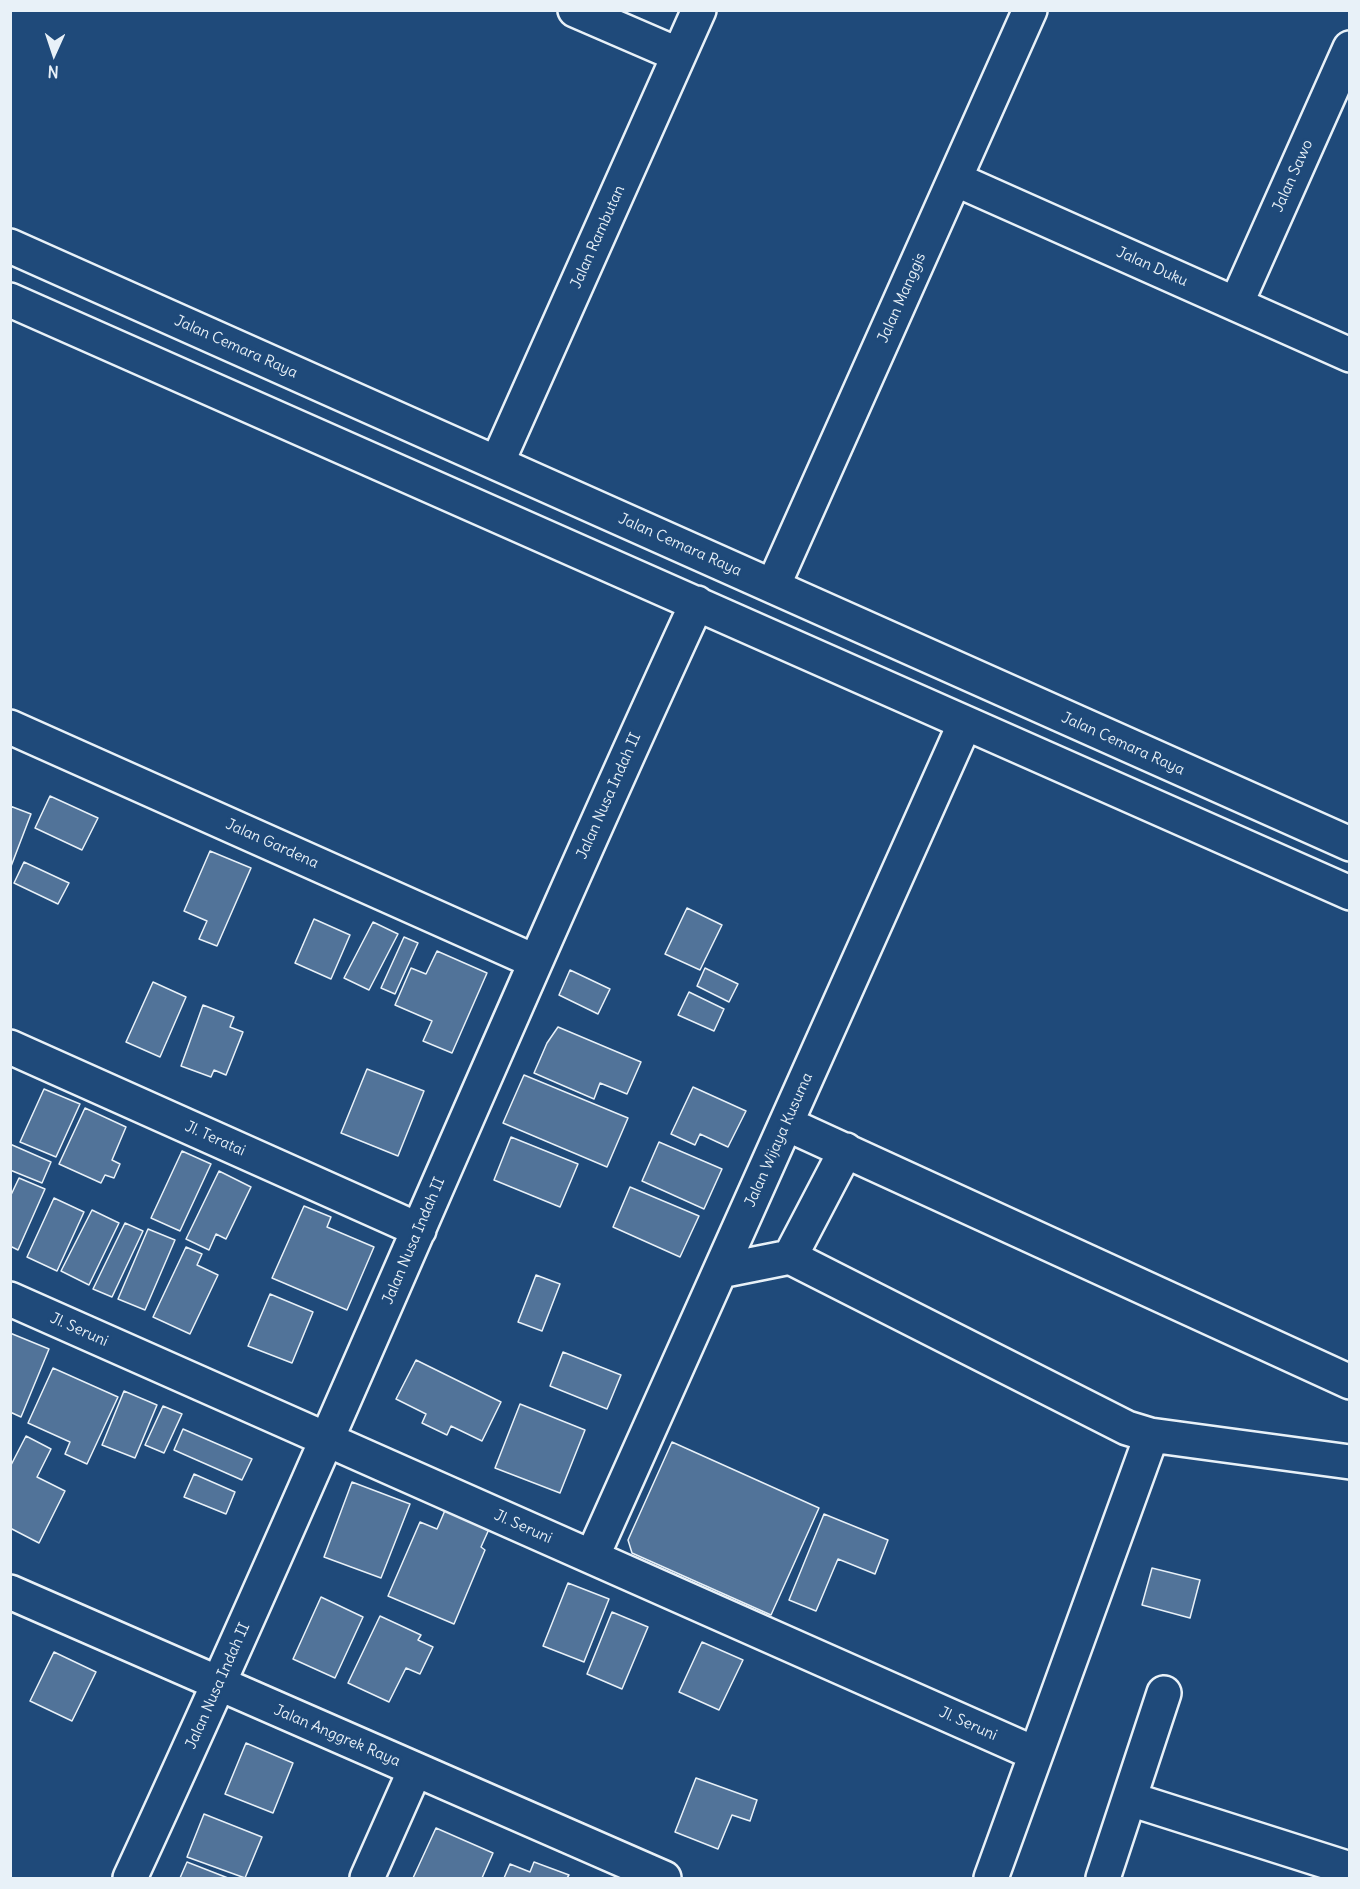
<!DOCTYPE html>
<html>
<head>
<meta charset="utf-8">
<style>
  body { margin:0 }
  #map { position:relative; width:1360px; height:1889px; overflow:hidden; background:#1f4a7a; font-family:Delius,sans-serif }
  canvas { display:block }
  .frame { position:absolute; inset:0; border:12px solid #e8f1f8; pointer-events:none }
  .north { position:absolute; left:24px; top:24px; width:60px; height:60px; -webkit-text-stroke:4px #1f4a7a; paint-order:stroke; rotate:183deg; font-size:16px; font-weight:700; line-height:24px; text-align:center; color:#e8f1f8 }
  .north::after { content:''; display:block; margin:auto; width:21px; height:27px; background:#e8f1f8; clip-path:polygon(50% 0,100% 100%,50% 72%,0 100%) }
</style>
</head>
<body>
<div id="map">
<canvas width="1360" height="1889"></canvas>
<div class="frame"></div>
<div class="north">N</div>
</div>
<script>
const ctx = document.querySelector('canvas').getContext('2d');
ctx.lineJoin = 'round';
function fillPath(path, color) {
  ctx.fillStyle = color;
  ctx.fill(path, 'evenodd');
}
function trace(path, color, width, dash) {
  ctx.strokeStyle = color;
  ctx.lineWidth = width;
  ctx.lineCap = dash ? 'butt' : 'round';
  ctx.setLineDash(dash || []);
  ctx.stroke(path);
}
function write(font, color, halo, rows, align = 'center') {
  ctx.font = font + ' Delius,sans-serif';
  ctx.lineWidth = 6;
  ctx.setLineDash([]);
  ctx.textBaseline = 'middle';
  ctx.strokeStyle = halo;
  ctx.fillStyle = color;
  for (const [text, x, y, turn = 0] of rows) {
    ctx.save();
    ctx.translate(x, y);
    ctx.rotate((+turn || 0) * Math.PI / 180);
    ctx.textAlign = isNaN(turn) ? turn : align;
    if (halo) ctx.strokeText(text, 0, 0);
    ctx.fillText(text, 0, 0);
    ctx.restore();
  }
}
const building = new Path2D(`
  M50 796 98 818 82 850 35 828Z
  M10 806 31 814 10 869Z
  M210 851 251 868 217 946 199 939 207 921 184 911Z
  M24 862 69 883 58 904 14 883Z
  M687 908 722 925 700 970 665 954Z
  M314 919 350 935 331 979 295 963Z
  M373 922 398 934 369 990 344 978Z
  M404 937 418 943 395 994 381 988Z
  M437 951 487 973 452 1053 423 1041 432 1021 395 1005 411 968 426 974Z
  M705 968 738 984 729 1002 697 986Z
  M570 970 610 989 598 1014 559 995Z
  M153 982 186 997 160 1057 126 1042Z
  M689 992 724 1009 714 1031 678 1015Z
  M203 1005 234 1017 230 1027 243 1032 226 1075 214 1070 211 1077 181 1066Z
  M558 1027 641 1062 627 1094 600 1083 594 1099 534 1073 547 1043Z
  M367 1069 424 1091 398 1156 341 1133Z
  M524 1075 628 1118 607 1167 503 1123Z
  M693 1087 746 1111 728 1147 700 1134 695 1145 671 1134Z
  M44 1089 80 1104 56 1157 20 1142Z
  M85 1108 126 1127 112 1160 120 1164 114 1178 105 1175 101 1183 59 1164Z
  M511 1137 578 1164 560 1207 494 1180Z
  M659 1142 722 1169 704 1209 642 1181Z
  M10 1144 51 1162 42 1183 10 1170Z
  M182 1151 211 1164 180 1231 151 1218Z
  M219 1171 251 1187 226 1239 216 1234 209 1250 186 1239Z
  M19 1178 45 1189 18 1250 10 1246V1197Z
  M630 1187 699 1216 680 1257 613 1227Z
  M54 1198 84 1212 57 1271 27 1257Z
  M304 1206 331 1217 327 1227 374 1247 347 1310 272 1278Z
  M92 1210 119 1223 89 1285 61 1271Z
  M125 1223 143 1231 112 1297 93 1289Z
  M148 1229 175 1240 145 1310 118 1299Z
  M186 1247 202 1254 197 1265 218 1275 190 1334 153 1317Z
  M536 1275 560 1284 542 1331 518 1322Z
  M270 1294 313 1312 292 1363 248 1346Z
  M10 1333 49 1349 21 1417 10 1412Z
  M563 1352 621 1375 607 1409 550 1386Z
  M416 1360 501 1402 482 1441 451 1426 447 1435 422 1423 426 1414 396 1399Z
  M53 1368 118 1397 87 1464 65 1454 70 1442 28 1423Z
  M124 1391 157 1405 135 1458 102 1445Z
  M520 1404 585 1430 560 1493 495 1468Z
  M163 1406 182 1414 164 1453 145 1445Z
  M183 1429 252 1459 242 1480 174 1450Z
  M26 1436 51 1449 37 1477 65 1491 39 1543 10 1528V1467Z
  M672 1442 819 1508 771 1615 632 1553 628 1540Z
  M194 1474 235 1492 226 1514 184 1497Z
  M352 1482 410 1504 381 1578 324 1557Z
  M446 1508 490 1527 481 1547 485 1550 454 1624 388 1596 420 1522 437 1529Z
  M824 1514 888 1540 875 1574 838 1559 816 1611 789 1600Z
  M1152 1568 1200 1580 1190 1618 1142 1605Z
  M568 1583 609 1599 584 1662 543 1646Z
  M321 1597 363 1617 335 1678 293 1659Z
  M612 1612 648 1627 622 1689 587 1674Z
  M380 1616 421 1635 418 1640 433 1647 420 1674 406 1668 389 1702 348 1683Z
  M702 1642 743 1660 719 1710 679 1692Z
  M54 1652 96 1672 72 1721 30 1701Z
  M246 1743 293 1763 273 1813 225 1794Z
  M696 1778 757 1800 750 1821 732 1815 718 1849 675 1832Z
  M204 1814 262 1837 245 1878 187 1857Z
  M436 1828 493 1853 482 1878H413Z
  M187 1862 228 1878H180Z
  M534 1862 569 1875 567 1878H504L510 1864 530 1872Z`);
const minor = new Path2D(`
  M575 10 679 55
  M955 179 1350 355
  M10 246 1350 844
  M10 300 1350 893
  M1236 304 1350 48
  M497 463 699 10
  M773 586 1030 10
  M10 727 534 961
  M10 1047 419 1230
  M787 1124 1350 1382
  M790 1257 1127 1428 1150 1435
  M720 1271 790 1257 846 1150
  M10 1299 1036 1754
  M592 1557 965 723
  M10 1592 664 1878
  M1130 1799 1350 1869
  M130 1878C325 1456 502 1026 697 603
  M367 1878 415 1770
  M991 1878 1147 1448 1150 1435 1350 1462
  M1103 1878 1164 1693`);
const streetNames = [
  ["Jalan Sawo",1293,176,-66],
  ["Jalan Rambutan",598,237,-66],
  ["Jalan Duku",1152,267,24],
  ["Jalan Manggis",902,298,-66],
  ["Jalan Cemara Raya",236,347,24],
  ["Jalan Cemara Raya",680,545,24],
  ["Jalan Cemara Raya",1123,744,24],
  ["Jalan Nusa Indah II",609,796,-66],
  ["Jalan Gardena",272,844,24],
  ["Jl. Teratai",215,1139,24],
  ["Jalan Wijaya Kusuma",779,1140,-66],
  ["Jalan Nusa Indah II",414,1241,-67],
  ["Jl. Seruni",79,1330,24],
  ["Jl. Seruni",523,1527,24],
  ["Jalan Nusa Indah II",218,1686,-66],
  ["Jl. Seruni",968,1724,24],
  ["Jalan Anggrek Raya",337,1736,23]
];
fillPath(building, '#517399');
trace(building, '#e8f1f8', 1.5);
trace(minor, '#e8f1f8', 38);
trace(minor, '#1f4a7a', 33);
write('15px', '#e8f1f8', '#1f4a7a', streetNames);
</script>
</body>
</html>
